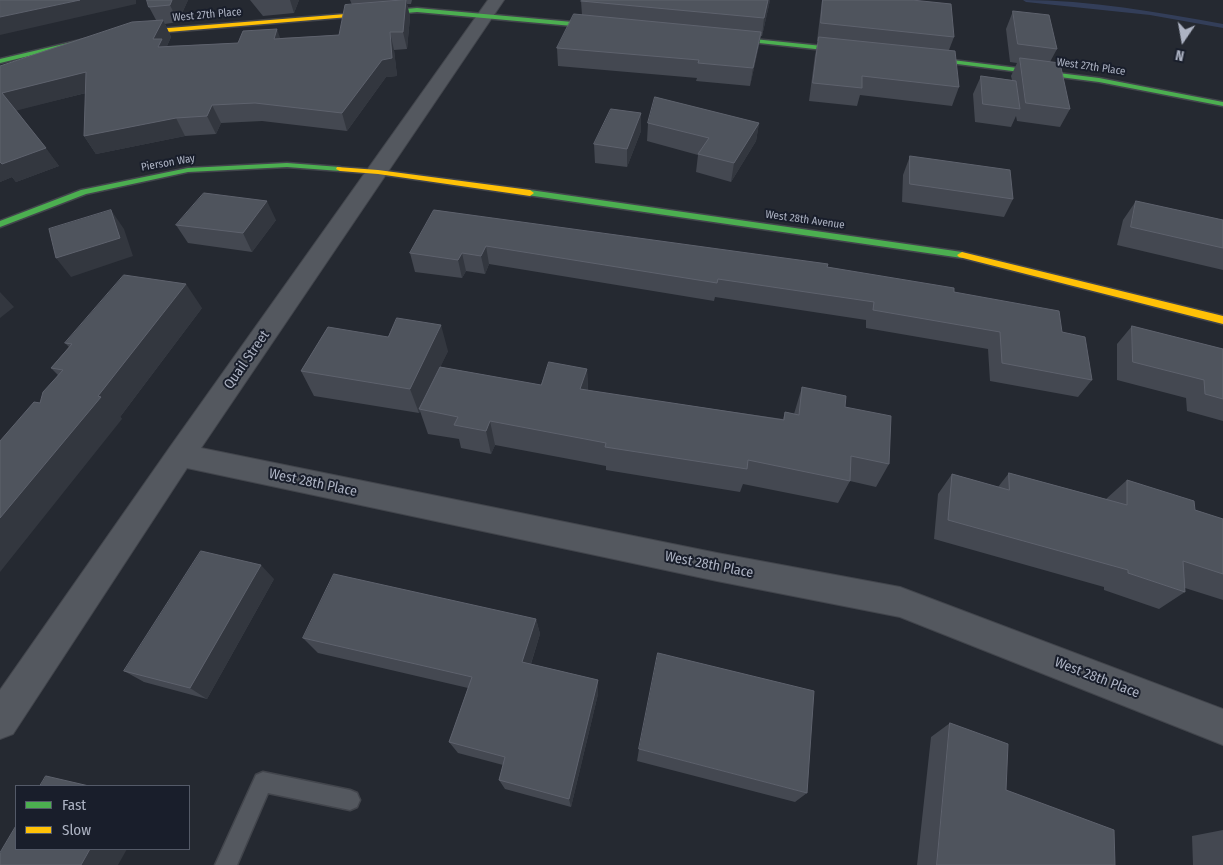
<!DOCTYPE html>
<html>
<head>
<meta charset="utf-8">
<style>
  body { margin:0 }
  #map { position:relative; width:1223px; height:865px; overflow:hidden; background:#252931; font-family:"Fira Sans Condensed",sans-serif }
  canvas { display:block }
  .legend { position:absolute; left:15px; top:785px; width:175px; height:65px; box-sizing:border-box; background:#191e2b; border:1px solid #545a68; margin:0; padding:6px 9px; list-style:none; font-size:15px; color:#adb3c3 }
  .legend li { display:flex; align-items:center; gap:10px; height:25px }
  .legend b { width:25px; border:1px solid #545a68 }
  .north { position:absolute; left:1158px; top:15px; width:50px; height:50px; -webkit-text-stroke:4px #191e2b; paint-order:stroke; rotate:192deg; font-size:14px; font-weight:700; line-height:20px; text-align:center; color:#adb3c3 }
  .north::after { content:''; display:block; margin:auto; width:18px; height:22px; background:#adb3c3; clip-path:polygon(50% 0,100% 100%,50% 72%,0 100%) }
</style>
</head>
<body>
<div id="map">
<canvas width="1223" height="865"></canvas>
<ul class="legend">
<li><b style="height:6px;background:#4caf50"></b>Fast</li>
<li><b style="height:6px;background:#ffc107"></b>Slow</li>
</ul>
<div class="north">N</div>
</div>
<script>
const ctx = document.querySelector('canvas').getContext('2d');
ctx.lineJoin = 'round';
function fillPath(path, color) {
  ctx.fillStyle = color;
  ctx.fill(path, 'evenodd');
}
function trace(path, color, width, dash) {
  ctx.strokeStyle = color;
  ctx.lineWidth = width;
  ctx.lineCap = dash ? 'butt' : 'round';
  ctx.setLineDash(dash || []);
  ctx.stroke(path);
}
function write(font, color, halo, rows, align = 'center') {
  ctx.font = font + ' "Fira Sans Condensed",sans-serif';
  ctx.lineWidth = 4;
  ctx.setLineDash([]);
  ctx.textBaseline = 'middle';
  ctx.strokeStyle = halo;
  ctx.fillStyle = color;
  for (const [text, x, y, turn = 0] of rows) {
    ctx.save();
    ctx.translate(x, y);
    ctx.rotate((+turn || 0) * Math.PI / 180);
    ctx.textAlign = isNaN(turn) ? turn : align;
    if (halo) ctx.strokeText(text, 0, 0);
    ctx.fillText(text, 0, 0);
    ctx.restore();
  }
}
const stream = new Path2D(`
  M1023 0C1090 0 1157 12 1223 24V28L1150 15 1026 2Z`);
const lane = new Path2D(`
  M263 772 350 790 357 793 360 800 357 807 350 810 268 793 237 865H215L256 775Z`);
const street = new Path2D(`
  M488 0H504L201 448 717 553 900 587 1223 709V745L900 617 717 581 187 468 13 734 0 739V690L170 447Z`);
const fast = new Path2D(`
  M417 8 606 25 609 27 606 29 417 12 371 16 368 14 371 12Z
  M724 36 852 49 855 51 852 53 722 39 721 38Z
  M89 38 92 40 91 41 0 63V59Z
  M920 56 1099 78 1223 102V106L1099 82 918 59V57Z
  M287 163 340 167 344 169 340 171 287 167 188 172 86 194 0 227V221L81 190 188 168Z
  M530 190 962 252 967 255 962 258 527 195V191Z`);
const slow = new Path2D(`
  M371 12 373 13V15L131 35 128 33 131 31Z
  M337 167 378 170 530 190 534 193 530 196 378 174 340 171 336 169Z
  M962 252 1223 316V324L959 257 957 255Z`);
const wall = new Path2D(`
  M147 0H188L178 22 165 24 171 37 167 46 238 43 280 38 339 35 352 5 350 0H412L411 4H407L410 17 407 49 394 50 397 76 386 77 347 131 262 121 221 123 216 134 185 136 96 154 84 136 86 93 16 110 59 166 16 182 12 177 0 182V66L156 20 149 7Z
  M250 0H299L294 13 263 16Z
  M582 0H770L762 36H761L750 86 696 81 697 78 558 66 557 48 582 15 581 1Z
  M822 0H912L954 37 949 50 959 87 952 106 860 95 857 106 809 101 815 55 818 41H817Z
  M1013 11 1057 49 1050 62 1070 109 1060 127 1017 121 1016 116 1011 127 975 122 973 94 981 76 1012 80 1011 76 1017 63 1010 62 1006 29Z
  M648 123H759L756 141 731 182 696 172 698 155 647 141Z
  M641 131 627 167 595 163 594 144Z
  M910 156 1013 199 1004 217 902 202 903 175Z
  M1136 201 1223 220V270L1117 245 1123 220Z
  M434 210 827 267 954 292 1062 332 1092 380 1078 397 990 381 988 349 866 328V320L715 297 714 301 489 264 485 274 466 271 462 278 415 272 410 253Z
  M276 220 252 252 188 243 176 225Z
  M202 308 120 417 122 419 40 403 58 375 51 368 69 347 65 343Z
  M1132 326 1223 349V421L1187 411 1186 398 1117 380V344Z
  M448 351 440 367 541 385 587 369 588 391 783 419 785 412 794 414 802 387 845 407 889 464 876 487 850 481 838 503 743 484 740 492 606 470V466L495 445 491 454 461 448 459 439 428 434 420 411 419 413 314 396 301 371Z
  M1009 473 1106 499 1127 480 1195 510 1223 519V600L1185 588V592L1159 609 1104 590V587L934 539 938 494 952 474 998 487Z
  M274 579 207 699 144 682 124 671Z
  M536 619 540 634 531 664 598 680V694L571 807 505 789 499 780 503 765 458 753 449 742 468 688 318 653 303 638Z
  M950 723 1006 790 1115 865H917L931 737Z
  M639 749 807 793 795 802 637 761Z
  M1223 830V865H1193L1192 836Z`);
const shadedWall = new Path2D(`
  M80 0H136V4L0 35V17Z
  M172 0H188L178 22 170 5Z
  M290 0H299L294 13Z
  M406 0 410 17 407 49 403 32Z
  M768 0H770L762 36 764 18Z
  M163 20 171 37 166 48V64L153 39Z
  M277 29 283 46 274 39Z
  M390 32 394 50 397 76 386 77 347 131 342 113Z
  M761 32 758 49 750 86 753 68Z
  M86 72 97 90 15 111 2 93Z
  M212 105 221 123 216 134 207 116Z
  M641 113V131L627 167V149Z
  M176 118 185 136 96 154 84 136Z
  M759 123 756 141 731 182 734 163Z
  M46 148 59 166 16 182 12 177 0 182V161Z
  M267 201 276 220 252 252 243 233Z
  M111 210 124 229 133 256 71 277 56 258Z
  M486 246 489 264 485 274 481 256Z
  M462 253 466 271 462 278 458 260Z
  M186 284 202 308 120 417 122 419 0 572V518L98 396Z
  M0 292 14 307 0 318Z
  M441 325 448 351 420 410 419 409 420 411 419 413 410 389Z
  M587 369 588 394 580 389Z
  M490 421 495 445 491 454 486 431Z
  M261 565 274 579 207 699 190 688Z
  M536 619 540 634 527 676 522 662Z
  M598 680V694L571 807 569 799Z
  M90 849H127L118 865H81Z`);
const building = new Path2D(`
  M0 0H80L0 17Z
  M147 0H172L170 5 149 7Z
  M406 0 403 32H390L392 58 382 60 342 113 255 103 212 105 207 116 176 118 84 136 86 72 2 93 46 148 2 164 0 162V66L132 22 163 20 153 39H162L158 47 238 43 243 31 277 29 274 39 339 35 345 5Z
  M582 0H768L764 18 581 1Z
  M823 0H912L951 4 954 37 821 23Z
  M1013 11 1049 15 1057 49 1018 44Z
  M574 14 761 32 753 68 698 63 699 60 557 48Z
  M819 37 955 51 959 87 862 76V88L813 83Z
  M1020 58 1060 63 1070 109 1026 103Z
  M981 76 1016 81 1020 109 983 104Z
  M655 97 759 123 734 163 698 154 709 138 648 123Z
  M611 109 641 113 627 149 594 144Z
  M910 156 1010 170 1013 199 910 184Z
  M204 193 267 201 243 233 176 225Z
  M1136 201 1223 220V248L1131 227Z
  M111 210 120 238 56 258 49 229Z
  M434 210 828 264 827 267 954 288V292L1059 311 1062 332 1085 337 1092 380 1002 363 1000 332 873 310 874 302 718 279 717 283 486 246 481 256 462 253 458 260 410 253Z
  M124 275 186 284 98 396 101 397 0 518V441L34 402 40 403 43 392 63 370 51 368 72 344 65 343Z
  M397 318 441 325 410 389 301 371 328 327 388 337Z
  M1132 326 1223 349V399L1205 394 1204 380 1133 362Z
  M549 362 587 369 580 389 784 420 785 412 799 415 802 387 846 396 845 407 891 416 889 464 851 456 850 481 748 460 747 469 605 447 606 443 490 421 486 431 454 425 458 417 419 409 440 367 541 385Z
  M1009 473 1127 505V480L1194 501 1195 510 1223 519V574L1183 561 1185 592 1128 573V570L948 520 952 474 1009 490Z
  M201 551 261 565 190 688 124 671Z
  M334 574 536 619 522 662 598 680 569 799 499 780 505 757 449 742 472 677 303 638Z
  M658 653 814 691 807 793 639 749Z
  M950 723 1008 744 1006 790 1114 830 1115 865H937Z
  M46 776 89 786H40Z
  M16 826V849H90L81 865H0V853Z`);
const farStreetnames = [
  ["West 27th Place",207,15,-5],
  ["West 27th Place",1091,67,8],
  ["Pierson Way",168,163,-10],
  ["West 28th Avenue",805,220,8]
];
const streetNames = [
  ["Quail Street",247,360,-55],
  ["West 28th Place",313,483,12],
  ["West 28th Place",709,565,11],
  ["West 28th Place",1097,678,21]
];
fillPath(stream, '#333e59');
trace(lane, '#42454c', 3);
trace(street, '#42454c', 2);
trace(fast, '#42454c', 3);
trace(slow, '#42454c', 3);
fillPath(lane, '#54585f');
fillPath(street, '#54585f');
fillPath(fast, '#4caf50');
fillPath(slow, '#ffc107');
fillPath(wall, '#444851');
fillPath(shadedWall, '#33373f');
fillPath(building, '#4f545d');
trace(building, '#5e626d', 1);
write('11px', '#adb3c3', '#191e2b', farStreetnames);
write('14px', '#adb3c3', '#191e2b', streetNames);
</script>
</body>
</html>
